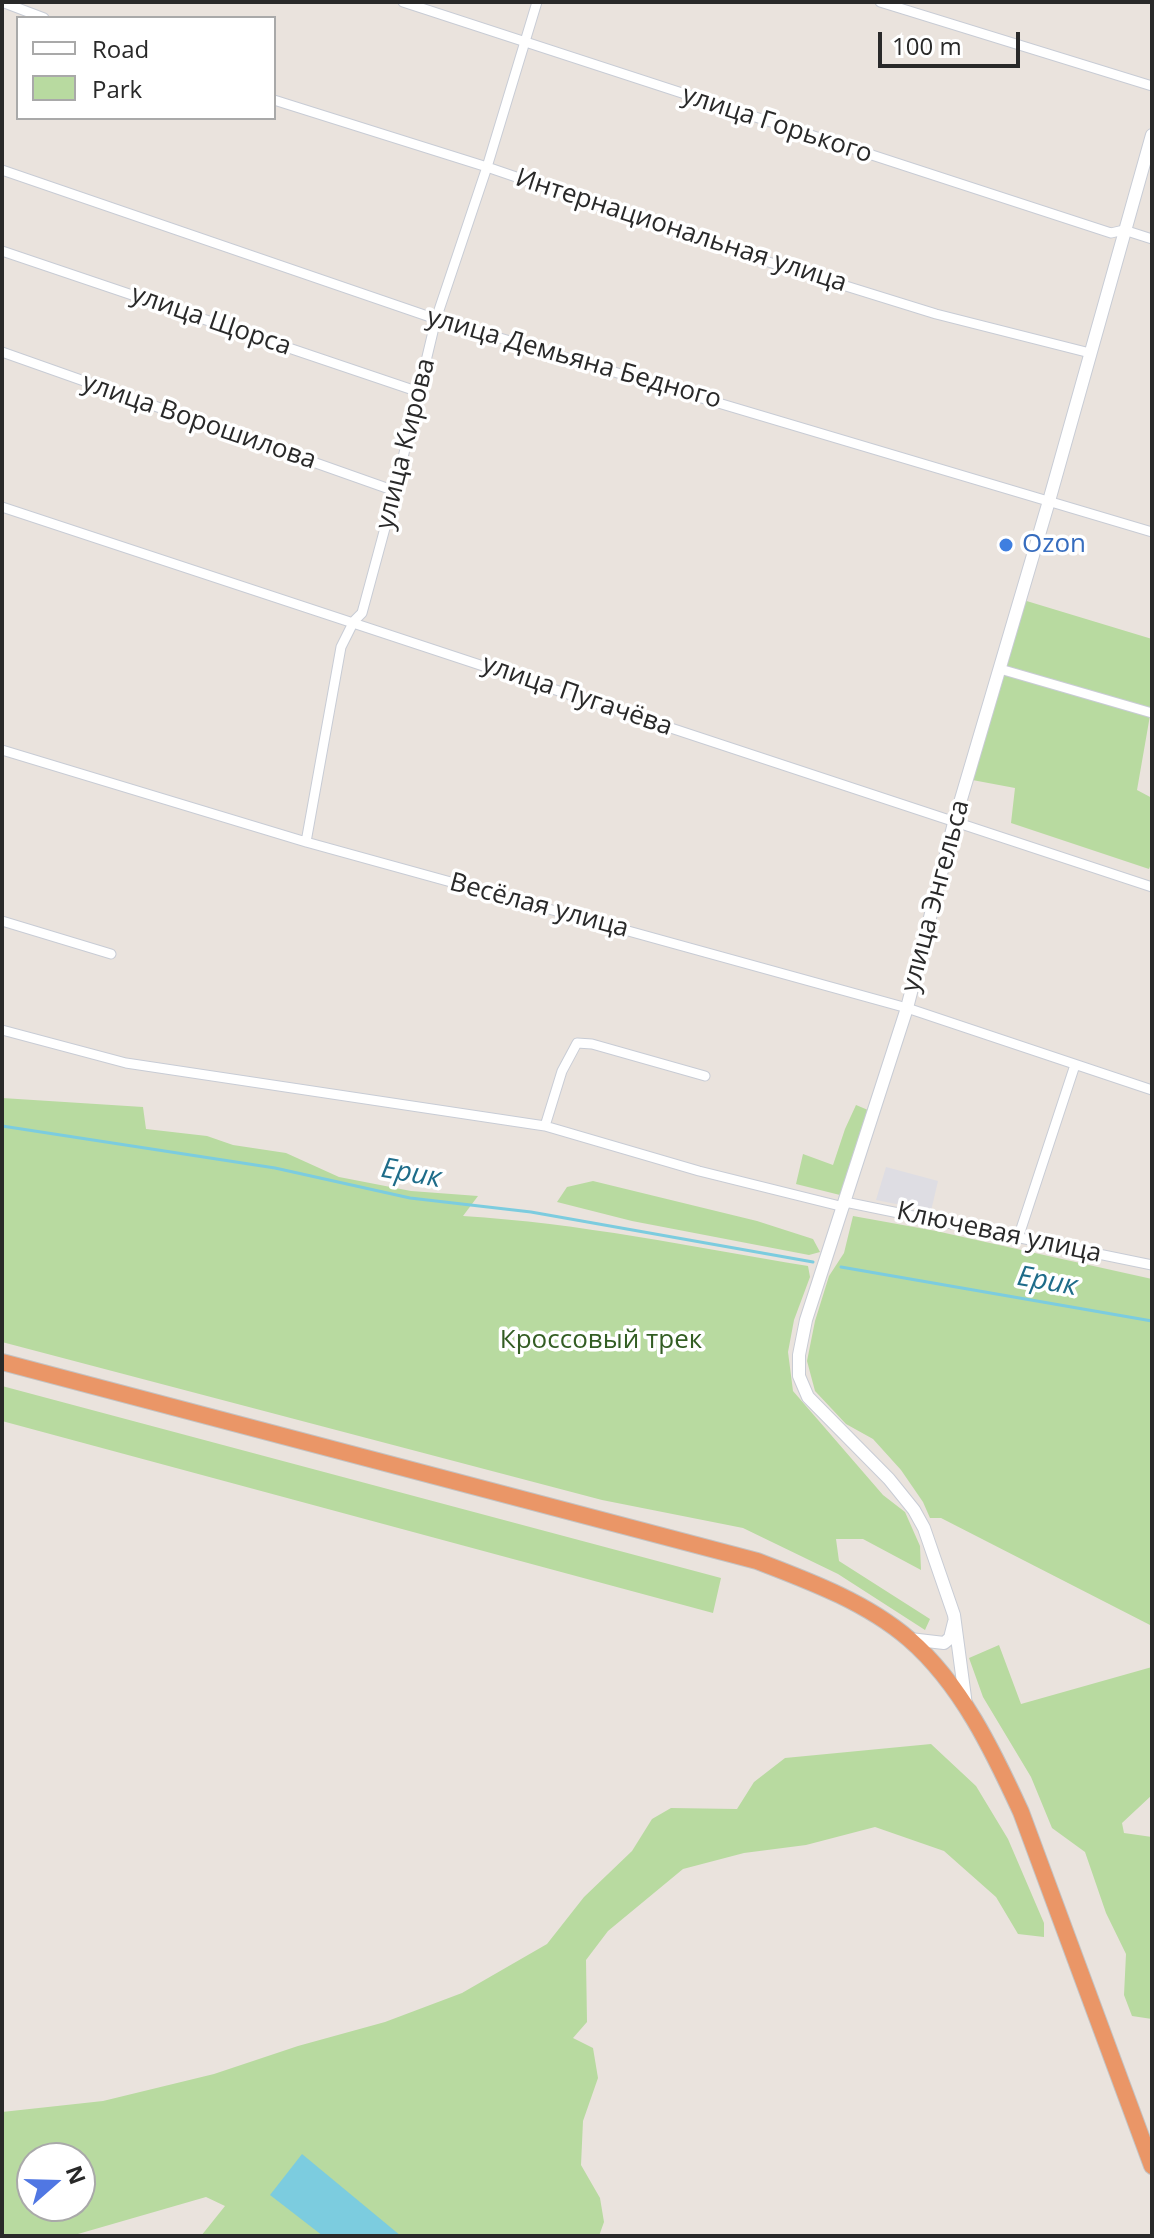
<!DOCTYPE html>
<html>
<head>
<meta charset="utf-8">
<style>
  body { margin:0 }
  #map { position:relative; width:1154px; height:2238px; overflow:hidden; background:#eae3dd; font-family:"Open Sans",sans-serif }
  canvas { display:block }
  .frame { position:absolute; inset:0; border:4px solid #292929; pointer-events:none }
  .legend { position:absolute; left:16px; top:16px; width:260px; height:104px; box-sizing:border-box; background:#fff; border:2px solid #a9a9a9; margin:0; padding:10px 14px; list-style:none; font-size:24px; color:#292929 }
  .legend li { display:flex; align-items:center; gap:16px; height:40px }
  .legend b { width:40px; border:2px solid #a9a9a9 }
  .north { position:absolute; left:16px; top:2142px; width:80px; height:80px; box-sizing:border-box; background:#fff; border:2px solid #a9a9a9; border-radius:50%; rotate:70deg; font-size:22px; font-weight:700; line-height:32px; text-align:center; color:#292929 }
  .north::after { content:''; display:block; margin:auto; width:28px; height:36px; background:#5077e3; clip-path:polygon(50% 0,100% 100%,50% 72%,0 100%) }
  .scale { position:absolute; left:878px; top:32px; width:142px; height:36px; box-sizing:border-box; border:4px solid #292929; border-top:0; padding-left:10px; font-size:24px; line-height:28px; white-space:nowrap; color:#292929; -webkit-text-stroke:6px #fff; paint-order:stroke }
</style>
</head>
<body>
<div id="map">
<canvas width="1154" height="2238"></canvas>
<div class="frame"></div>
<ul class="legend">
<li><b style="height:10px;background:#fff"></b>Road</li>
<li><b style="height:22px;background:#b8daa0"></b>Park</li>
</ul>
<div class="north">N</div>
<div class="scale">100 m</div>
</div>
<script>
const ctx = document.querySelector('canvas').getContext('2d');
ctx.lineJoin = 'round';
function fillPath(path, color) {
  ctx.fillStyle = color;
  ctx.fill(path, 'evenodd');
}
function trace(path, color, width, dash) {
  ctx.strokeStyle = color;
  ctx.lineWidth = width;
  ctx.lineCap = dash ? 'butt' : 'round';
  ctx.setLineDash(dash || []);
  ctx.stroke(path);
}
function write(font, color, halo, rows, align = 'center') {
  ctx.font = font + ' "Open Sans",sans-serif';
  ctx.lineWidth = 7;
  ctx.setLineDash([]);
  ctx.textBaseline = 'middle';
  ctx.strokeStyle = halo;
  ctx.fillStyle = color;
  for (const [text, x, y, turn = 0] of rows) {
    ctx.save();
    ctx.translate(x, y);
    ctx.rotate((+turn || 0) * Math.PI / 180);
    ctx.textAlign = isNaN(turn) ? turn : align;
    if (halo) ctx.strokeText(text, 0, 0);
    ctx.fillText(text, 0, 0);
    ctx.restore();
  }
}
const industrial = new Path2D(`
  M886 1167 938 1181 931 1211 876 1200Z`);
const green = new Path2D(`
  M1020 599 1152 639V704L1137 790 1152 798V861L1149 869 1011 823 1015 788 967 779Z
  M2 1098 143 1107 146 1129 207 1136 233 1145 286 1153 339 1177 411 1191 478 1196 463 1216C579 1223 693 1247 808 1266L810 1277 794 1320 788 1352 793 1391 883 1495 905 1512 920 1546 921 1570 863 1539H836L839 1561 930 1619 925 1630 838 1574 743 1528 602 1500 2 1342Z
  M856 1105 868 1110 840 1195 796 1184 803 1154 833 1165 845 1129Z
  M593 1181 757 1221 813 1239 820 1252 809 1255 632 1221 557 1202 567 1187Z
  M853 1216 936 1231 1152 1279V1626L941 1518H930L923 1502 901 1470 873 1439 846 1424 815 1391 807 1361 815 1321 829 1276 844 1253Z
  M2 1386 721 1578 713 1613 2 1421Z
  M999 1645 1021 1704 1152 1667V1795L1122 1823 1124 1833 1152 1837V2019L1132 2016 1124 1995 1126 1954 1106 1913 1085 1852 1052 1828 1031 1777 983 1697 969 1658Z
  M931 1744 976 1786 1008 1839 1044 1923V1937L1018 1934 996 1897 944 1851 875 1827 806 1845 744 1853 683 1869 608 1931 586 1960 587 2022 573 2038 593 2048 598 2078 583 2121 581 2165 600 2198 604 2222 599 2236H201L225 2206 206 2197 71 2236H2V2112L103 2101 214 2074 298 2046 385 2022 462 1993 547 1944 584 1897 632 1851 652 1819 671 1808 737 1809 754 1782 785 1758ZM32 2158H80V2206H32Z`);
const water = new Path2D(`
  M302 2154 401 2236H323L270 2195Z`);
const stream = new Path2D(`
  M2 1126 275 1168 410 1198 531 1212 813 1262
  M841 1267 1152 1321`);
const street = new Path2D(`
  M2 2 44 18
  M403 2 1111 233 1124 230 1152 239
  M880 2 1152 86
  M274 100 487 167 717 246 936 314 1090 353
  M2 170 436 319 1152 532
  M2 251 419 392
  M2 352 395 491
  M2 507C386 631 768 763 1152 887
  M1000 669 1152 713
  M2 750 306 842 907 1008 1152 1090
  M306 842 341 647 354 621 362 613 395 491 436 319 487 167 537 2
  M2 921 111 954
  M2 1030 126 1063 545 1126 699 1171 844 1207
  M545 1126 562 1071 577 1043 592 1044 705 1076
  M845 1202 1152 1265
  M1018 1238 1075 1065`);
const secondary = new Path2D(`
  M910 1639 944 1643 950 1638 954 1622
  M966 1705 954 1615 924 1528 914 1510 889 1479 808 1397 799 1376V1355L806 1320 907 1008 954 823 1049 501 1152 135`);
const highway = new Path2D(`
  M2 1362 757 1561C809 1581 866 1602 909 1639 961 1684 993 1751 1021 1812L1152 2166`);
const markers = [
  [1006,545,8,"#3f7fe0"]
];
const streetNames = [
  ["улица Горького",777,125,18],
  ["Интернациональная улица",681,231,18],
  ["улица Щорса",211,321,19],
  ["улица Демьяна Бедного",574,359,16],
  ["улица Ворошилова",199,422,19],
  ["улица Кирова",406,444,-76],
  ["улица Пугачёва",577,696,19],
  ["улица Энгельса",936,896,-75],
  ["Весёлая улица",539,906,15],
  ["Ключевая улица",999,1233,12]
];
const shopNames = [
  ["Ozon",1022,545]
];
const parkNames = [
  ["Кроссовый трек",601,1341]
];
const waterNames = [
  ["Ерик",411,1174,10],
  ["Ерик",1047,1282,10]
];
fillPath(industrial, '#dedde3');
fillPath(green, '#b8daa0');
fillPath(water, '#7cccdf');
trace(stream, '#7cccdf', 3);
trace(street, '#c8ccd5', 11);
trace(secondary, '#c8ccd5', 14);
trace(highway, '#c3c3c3', 18);
trace(street, '#fff', 9);
trace(secondary, '#fff', 12);
trace(highway, '#ea9667', 16);
for (const [x, y, r, color] of markers) {
  const dot = new Path2D();
  dot.arc(x, y, r, 0, 2 * Math.PI);
  ctx.fillStyle = color;
  ctx.fill(dot);
  trace(dot, '#fff', 3);
}
write('26px', '#292929', '#fff', streetNames);
write('26px', '#366cbe', '#fff', shopNames, 'left');
write('26px', '#335d23', '#fff', parkNames);
write('italic 28px', '#1e6c89', '#fff', waterNames);
</script>
</body>
</html>
